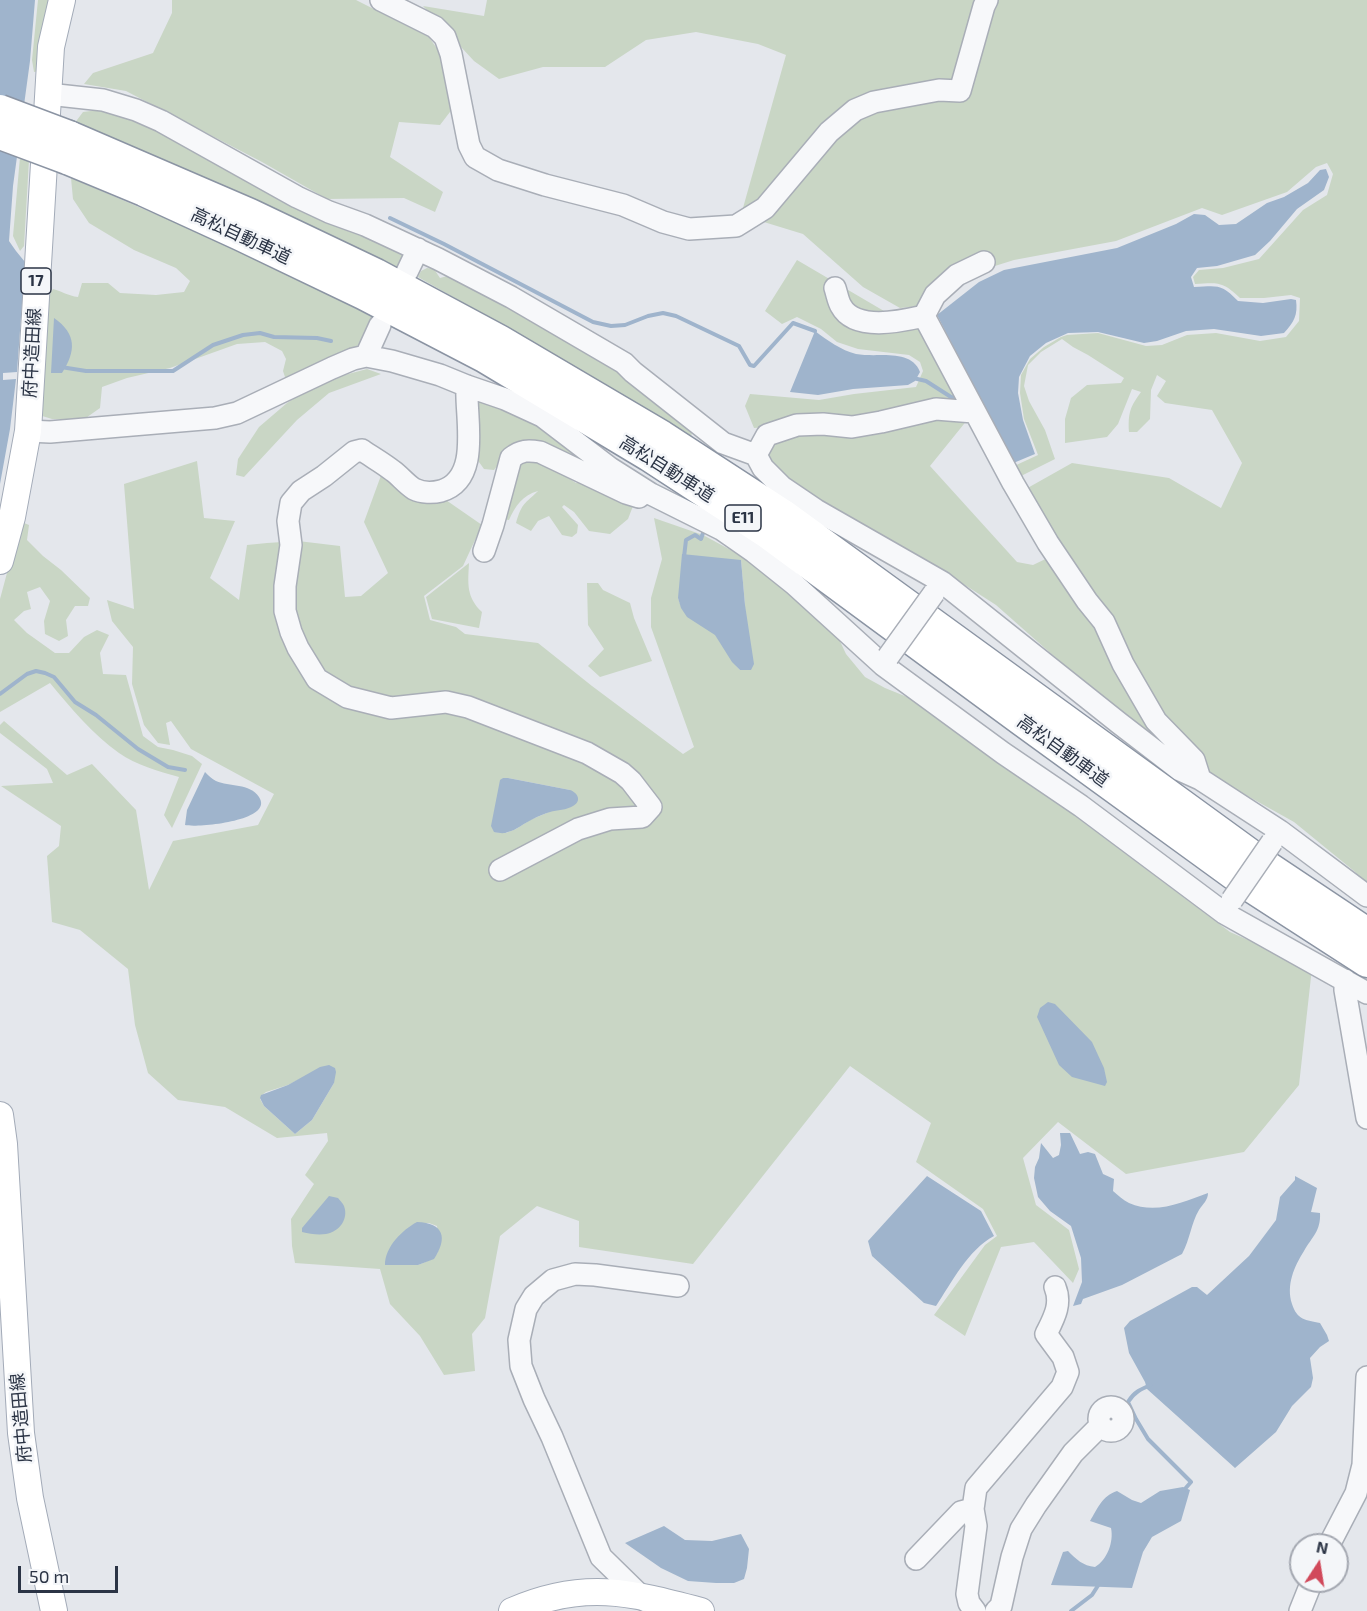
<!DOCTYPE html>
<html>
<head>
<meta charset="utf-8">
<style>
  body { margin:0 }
  #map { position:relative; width:1367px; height:1611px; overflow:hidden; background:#e4e7ec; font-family:"Exo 2",sans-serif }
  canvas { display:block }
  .north { position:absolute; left:1289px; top:1533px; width:60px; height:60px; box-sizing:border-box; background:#f4f6f9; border:2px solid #a4a8b1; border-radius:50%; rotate:12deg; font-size:16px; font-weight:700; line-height:24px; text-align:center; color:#2b3445 }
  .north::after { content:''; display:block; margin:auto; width:21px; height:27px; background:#d1495b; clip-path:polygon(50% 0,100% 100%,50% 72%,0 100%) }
  .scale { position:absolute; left:18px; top:1566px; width:100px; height:27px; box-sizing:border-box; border:3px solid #2b3445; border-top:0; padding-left:8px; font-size:18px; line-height:21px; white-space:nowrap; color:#2b3445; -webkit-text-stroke:4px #f4f6f9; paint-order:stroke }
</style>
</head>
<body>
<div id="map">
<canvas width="1367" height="1611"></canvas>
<div class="north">N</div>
<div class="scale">50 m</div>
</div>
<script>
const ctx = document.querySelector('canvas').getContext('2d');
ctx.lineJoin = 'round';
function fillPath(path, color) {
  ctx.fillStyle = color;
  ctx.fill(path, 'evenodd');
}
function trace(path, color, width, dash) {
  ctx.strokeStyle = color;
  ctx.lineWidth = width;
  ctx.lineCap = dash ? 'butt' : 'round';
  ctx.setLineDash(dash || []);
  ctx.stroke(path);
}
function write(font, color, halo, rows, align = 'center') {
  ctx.font = font + ' "Exo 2","Noto Sans JP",sans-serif';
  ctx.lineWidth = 5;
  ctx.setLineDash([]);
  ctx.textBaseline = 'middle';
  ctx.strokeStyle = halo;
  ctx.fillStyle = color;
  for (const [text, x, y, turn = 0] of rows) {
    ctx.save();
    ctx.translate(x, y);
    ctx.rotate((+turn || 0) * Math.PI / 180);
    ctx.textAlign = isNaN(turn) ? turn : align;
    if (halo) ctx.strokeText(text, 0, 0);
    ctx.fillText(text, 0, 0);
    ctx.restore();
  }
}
const green = new Path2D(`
  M38 0H51L39 71 34 72 32 60Z
  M172 0H356L429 37 440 53 453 108 440 125 399 122 390 157 443 192 435 212 404 198 327 199 262 162 126 91 84 84 93 73 153 53 172 13Z
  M487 0H1367V884L1354 871 1294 822 1235 789 1107 703 996 605 926 560 845 516 791 482 764 453 781 437 940 416 968 419 930 466 1017 562 1033 565 1060 552 1024 490 1072 463 1169 478 1221 508 1242 463 1212 410 1165 403 1157 396 1166 381 1157 375 1151 390 1150 419 1137 432H1129C1128 413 1130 407 1141 392L1132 389 1118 424 1107 437 1065 443V419L1071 398 1087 385 1121 383 1124 378 1088 355 1073 347 1062 339 1041 352 1028 365 1024 386 1029 401 1045 430 1055 459 1019 477 1012 467 1038 455 1024 419 1020 393 1021 375 1030 359 1044 347 1061 337 1067 335 1098 333 1146 346 1162 345 1187 335 1216 333 1260 341 1286 337 1299 321 1300 298 1291 295 1264 298H1240C1222 281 1218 283 1195 284L1193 277 1199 270 1223 268 1259 259 1303 210 1327 195 1333 174 1327 163 1316 167 1287 192 1222 215 1202 208 1116 241 1014 260 979 271 939 304 900 308 863 287 803 234 741 215 786 55 758 44 696 32 646 40 605 67H543L499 79 474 61 423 6 484 16Z
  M106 109 129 112 401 247 404 257 399 269 256 201 74 124 83 112Z
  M20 157 29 160 24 246 20 251 13 236Z
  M71 178 181 225 282 270 374 318 355 350 286 380 283 371 286 359 282 351 265 342 237 344 170 368 127 378 102 387 100 408 83 420 52 419 39 415 42 307 53 289C62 291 68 296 78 297L82 283H108L120 293 156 295 184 292 190 281 176 268 134 250 89 223 73 199Z
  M797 260 901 321 921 322 964 406 856 421 754 428 745 406 750 394 819 400 854 394 916 387 923 371 920 362 909 355 858 349 837 342 821 329 797 317 782 324 765 311Z
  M427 268 434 269 440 278 451 275 626 373 692 431 691 439 602 382 418 277 421 271Z
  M367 369 381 374 329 393 297 420 244 477 236 475 238 459 259 427 287 403 322 381Z
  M470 397 513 408 637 491 555 452 506 455 494 470 484 469 474 455Z
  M532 454 576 483 589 482 623 498 633 506 628 519 610 534 589 531 574 512 564 505 562 507 578 525 577 533 572 537 562 535 549 516 538 521 531 531 516 523C522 502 525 504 538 491 523 495 515 506 509 520L502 519 512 467Z
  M197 461 204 518 235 521 210 578 239 600 247 545 267 543 298 541 340 546 345 597 361 596 388 573 364 522 383 470 443 498 482 525 463 566 424 596 430 620 456 627 465 634 538 643 592 686 683 754 694 747 651 627V598L662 559 654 518 703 535 751 561 780 583 838 637 846 654 865 677 885 688 922 703 1066 809 1230 932 1312 968 1299 1085 1244 1152 1126 1174 1058 1122 1023 1158 1036 1205 1069 1230 1079 1269 1073 1283 1034 1242 1001 1247 965 1336 934 1315 985 1245 997 1236 983 1209 916 1162 931 1123 850 1066 693 1264 579 1247V1221L537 1206 500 1236 485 1318 472 1334 475 1371 444 1375 420 1336 390 1304 380 1269 295 1263 292 1246 291 1219 314 1184 305 1175 328 1141 327 1133 277 1138 225 1107 178 1100 148 1073 135 1025 128 969 80 930 52 922 47 856 59 846 61 826 1 786 53 783 47 769 0 733V725L4 721 67 775 92 764 136 810 149 890 173 841 258 825 274 794 191 749 171 721 166 723 170 745 158 743 144 725 132 684 133 647 112 621 107 600 134 609 124 484ZM741 560 745 605 740 670C729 659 725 644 715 634 698 618 687 625 678 598ZM503 778H508L570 790 549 812 530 820 516 829 506 833 494 832ZM304 1077 334 1083 312 1120 295 1134 264 1106 260 1099 262 1095 266 1092 288 1085ZM417 1223H429L437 1226C439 1252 444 1255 418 1265Z
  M24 523 29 525 27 540 43 556 61 570 90 598 88 606H75L66 620 68 636 59 641 45 634 44 621 50 601 40 587 27 592 31 609 24 611 14 620 27 633 55 653H69L84 637 97 630 109 635 100 653 103 674 126 675 143 736 158 747 173 750 192 756 202 764 172 828 164 815 179 777C158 771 136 765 119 753 93 735 70 707 50 683L0 712V599L18 532Z
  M469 563C468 583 466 597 482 612L479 628 432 619 426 597Z
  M587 583H598L603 590 630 603 634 618 652 661 600 677 588 666 604 649 588 625Z`);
const water = new Path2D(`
  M0 0H35L30 61 13 186 9 241 16 251 25 262 17 372 3 373V380L16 379 10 429 0 484Z
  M1326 169 1329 177 1324 190 1297 209 1270 241 1255 255 1217 266 1197 268 1191 277 1194 287C1217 286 1221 283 1238 301L1263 303 1291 299 1296 300C1298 315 1294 322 1284 333L1261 336 1214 329 1186 331 1157 341 1144 343 1098 332 1068 333 1046 343 1030 356 1019 377 1018 393 1023 420 1035 454 1011 464 990 418 937 315 979 282 1004 270 1117 248 1176 224 1194 214 1205 215 1219 225 1236 224 1267 203 1284 197 1308 183 1320 170Z
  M54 318C77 334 76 351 62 373H51Z
  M815 331C828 341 841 350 856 354 877 358 911 348 920 372L915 381 908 385 853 389 818 395 790 392Z
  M682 554 741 560 745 605 754 664 751 670H740L732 662 715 635 687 617 681 608 678 598Z
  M205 772C208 775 212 779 216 781 229 787 250 783 259 797 275 821 197 828 185 825L187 810Z
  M503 778H508L570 790C578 793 582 801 573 806 567 810 557 810 550 812 544 814 538 816 533 819 524 823 517 830 508 832 504 834 499 833 494 832L491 826 500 780Z
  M1048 1002 1055 1004 1092 1042 1104 1068 1107 1082 1105 1086 1072 1077 1059 1065 1037 1017 1040 1008Z
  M329 1065 335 1068 336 1072 334 1083 312 1120 295 1134 264 1106 260 1098 261 1095 288 1085 320 1067Z
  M1060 1133H1070L1080 1154 1088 1152 1095 1154 1103 1174 1114 1179 1113 1191C1118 1195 1123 1200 1129 1203 1156 1215 1183 1202 1208 1193 1208 1200 1203 1204 1199 1210 1191 1223 1190 1240 1182 1254L1122 1285 1083 1299 1081 1304 1073 1306 1082 1282 1081 1258 1071 1226 1050 1211 1038 1197 1034 1178 1035 1167 1039 1158 1041 1143 1053 1158 1059 1155 1061 1145Z
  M927 1176 981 1211 994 1236C968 1250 952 1282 936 1306L924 1303 872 1256 868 1241Z
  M1295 1176 1317 1188 1311 1212 1320 1213C1321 1231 1312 1237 1304 1251 1294 1267 1286 1285 1292 1304 1297 1320 1306 1320 1320 1323L1327 1335 1329 1341 1320 1347 1310 1358 1313 1378 1311 1387 1292 1406 1276 1432 1235 1468 1147 1389 1145 1382 1129 1353 1124 1328 1130 1321 1192 1287H1197L1207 1295 1249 1256 1276 1220 1280 1197 1295 1180Z
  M329 1196 338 1198C340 1201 343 1203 344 1206 349 1219 339 1232 326 1234 318 1235 310 1234 302 1232V1228Z
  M417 1222C444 1223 448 1238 434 1259L418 1265H385C385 1247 402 1230 417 1222Z
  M1183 1487 1190 1490 1181 1521 1152 1537 1143 1552 1132 1588 1051 1585 1063 1552 1068 1551C1076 1559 1083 1566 1095 1567 1107 1560 1114 1542 1111 1528L1090 1521C1098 1508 1102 1496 1117 1491L1132 1500 1141 1503 1160 1491Z
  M664 1526 685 1540 712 1541 741 1534 749 1549 747 1568 744 1579 734 1583H716L688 1581 661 1568 625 1543Z`);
const stream = new Path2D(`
  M390 218 444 244 593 322 611 326 625 325 648 316 663 313 676 316 739 346 750 365 754 366 793 323 815 331
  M61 367 86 371H173L213 345 243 335 260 333 274 337 317 338 331 341
  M913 378 926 381 951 397 958 398
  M684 557 686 540 695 535 701 539 705 527
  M0 694 27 674 36 671 45 673 54 677 75 702 96 715 138 749 168 767 185 770
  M1151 1385C1141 1389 1134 1392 1128 1402L1136 1419 1148 1439 1191 1482 1184 1490
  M1071 1611 1092 1595 1099 1584`);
const minor = new Path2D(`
  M381 0 435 27 445 37 451 54 469 145 475 157 498 170 545 185 623 205 663 222 689 229 736 226 765 208 829 132 855 110 874 102 939 90 960 91 984 6 987 0
  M48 94 103 100 136 110 161 121 297 197 329 212 365 225 438 259 511 297 624 363 633 372 723 443 756 455 763 468 782 487 816 510 942 582 1119 723 1180 770 1200 779 1280 831 1367 896
  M407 272 418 249
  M835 288C837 294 838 301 841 306 855 332 902 321 924 316
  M924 316 1013 483 1048 543 1087 601 1104 622 1123 664 1156 721 1194 760 1200 779
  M924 316 935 295 957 275 984 262
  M366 356 380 325
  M467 386C465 417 482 479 441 491 433 493 422 493 414 489 406 484 400 476 393 471 383 463 372 457 362 450L354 452 324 476 301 491 291 503 288 521 291 545 285 586V611L291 632 298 648 317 679 347 697 391 708 446 702 468 707 587 753 622 773 631 781 651 807 642 817 610 819 578 829 500 870
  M28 431 50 432 132 425 215 418 237 413 332 368 353 359 366 356 392 361 440 375 467 386 505 399 542 416 610 468 651 494 721 529 754 552 794 584 883 665 1003 753 1081 806 1224 913 1367 993
  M756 455 767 435 797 425 823 424 852 427 881 422 936 409 974 412
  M484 551 493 525 511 458C521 450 528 450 540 452L626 493 639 497
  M1345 980V990L1367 1118
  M1099 1419a12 12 0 1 1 24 0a12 12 0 1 1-24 0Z
  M1329 1545 1356 1493 1363 1465 1367 1377
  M916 1559 961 1512 973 1509
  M646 1601 601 1557 552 1437 534 1399 521 1366 519 1340 526 1309 534 1296 553 1280 575 1274 595 1275 678 1286
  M975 1611 969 1603 967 1594 976 1526 973 1509 976 1488 1062 1387 1068 1372 1063 1357 1046 1334C1054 1318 1062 1304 1055 1287
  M996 1611 1001 1606 1012 1557 1021 1529 1036 1505 1073 1453 1100 1426
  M1300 1611 1312 1581`);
const major = new Path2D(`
  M0 561 12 517 28 431 51 47 62 0
  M0 1115 4 1144 21 1433 30 1498 54 1611
  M512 1611C583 1580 630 1592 701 1611`);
const highway = new Path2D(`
  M69 136 250 214 376 274 499 340 662 436 782 514 1265 865 1367 933
  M67 159 144 191 240 235 363 294 484 357 649 456 767 533 1021 720 1251 887 1367 962`);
const minorBridge = new Path2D(`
  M888 657 934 593
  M1232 900 1272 842`);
const highwayBridge = new Path2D(`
  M0 110 69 136
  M0 134 67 159`);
const shields = [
  [36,281,30],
  [743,518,36]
];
const shieldNames = [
  ["17",36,281],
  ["E11",743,518]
];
const streetNames = [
  ["高松自動車道",241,236,25],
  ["府中造田線",32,353,-87],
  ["高松自動車道",667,469,32],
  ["高松自動車道",1063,751,36],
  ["府中造田線",21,1418,-95]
];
fillPath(green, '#c9d6c5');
fillPath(water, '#9fb4cc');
trace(stream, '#9fb4cc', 4);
trace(minor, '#a9aeb7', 24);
trace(major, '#a3abb8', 28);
trace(highway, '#8b94a3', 33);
trace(minor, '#f7f8fa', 21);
trace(major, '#fff', 26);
trace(highway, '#fff', 30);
trace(minorBridge, '#a9aeb7', 24, []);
trace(highwayBridge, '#8b94a3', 33, []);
trace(minorBridge, '#f7f8fa', 21);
trace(highwayBridge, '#fff', 30);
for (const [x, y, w] of shields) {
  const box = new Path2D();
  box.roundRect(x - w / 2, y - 13, w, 26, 4.5);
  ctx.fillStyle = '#f4f6f9';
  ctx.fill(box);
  trace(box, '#2b3445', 1.5);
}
write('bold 16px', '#2b3445', null, shieldNames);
write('18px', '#2b3445', '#f4f6f9', streetNames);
</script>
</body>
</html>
